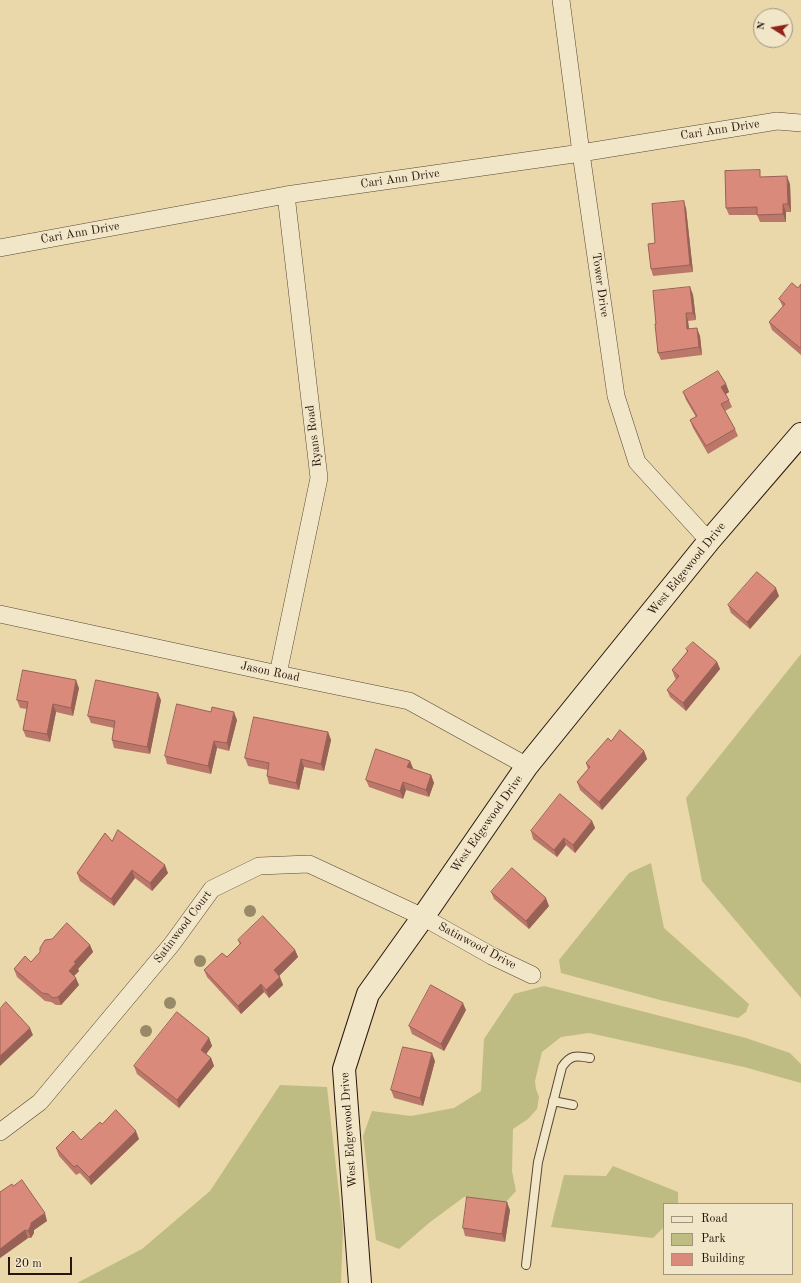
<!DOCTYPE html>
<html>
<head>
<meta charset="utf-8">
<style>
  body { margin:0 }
  #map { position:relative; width:801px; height:1283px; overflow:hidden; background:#ead8ab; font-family:"Old Standard TT",serif }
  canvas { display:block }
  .legend { position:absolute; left:663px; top:1203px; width:130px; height:72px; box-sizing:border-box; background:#f1e6c8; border:1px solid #a1937e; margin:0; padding:5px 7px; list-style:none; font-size:12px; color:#28160e }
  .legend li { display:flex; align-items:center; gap:8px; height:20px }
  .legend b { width:20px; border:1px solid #a1937e }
  .north { position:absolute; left:753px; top:8px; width:40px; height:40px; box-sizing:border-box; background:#f1e6c8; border:1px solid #a1937e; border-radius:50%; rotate:281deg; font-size:11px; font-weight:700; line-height:16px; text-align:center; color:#28160e }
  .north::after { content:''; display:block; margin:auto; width:14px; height:18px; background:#8f2418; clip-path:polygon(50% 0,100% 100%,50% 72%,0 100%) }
  .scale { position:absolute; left:8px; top:1257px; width:64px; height:18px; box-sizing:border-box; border:2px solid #28160e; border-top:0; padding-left:5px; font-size:12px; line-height:14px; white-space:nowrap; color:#28160e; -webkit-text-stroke:3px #f1e6c8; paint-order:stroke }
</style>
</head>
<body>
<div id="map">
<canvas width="801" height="1283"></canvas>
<ul class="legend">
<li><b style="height:5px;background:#f1e6c8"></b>Road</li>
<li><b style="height:11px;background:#bfbc83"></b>Park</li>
<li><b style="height:11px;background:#d98a7b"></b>Building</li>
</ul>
<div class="north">N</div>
<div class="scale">20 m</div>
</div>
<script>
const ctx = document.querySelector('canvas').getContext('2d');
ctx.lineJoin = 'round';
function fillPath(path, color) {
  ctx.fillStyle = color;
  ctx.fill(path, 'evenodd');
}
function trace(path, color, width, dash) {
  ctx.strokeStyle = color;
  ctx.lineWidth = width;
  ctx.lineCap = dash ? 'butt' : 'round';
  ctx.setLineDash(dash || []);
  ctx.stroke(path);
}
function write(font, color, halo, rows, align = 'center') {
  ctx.font = font + ' "Old Standard TT",serif';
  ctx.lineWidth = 3;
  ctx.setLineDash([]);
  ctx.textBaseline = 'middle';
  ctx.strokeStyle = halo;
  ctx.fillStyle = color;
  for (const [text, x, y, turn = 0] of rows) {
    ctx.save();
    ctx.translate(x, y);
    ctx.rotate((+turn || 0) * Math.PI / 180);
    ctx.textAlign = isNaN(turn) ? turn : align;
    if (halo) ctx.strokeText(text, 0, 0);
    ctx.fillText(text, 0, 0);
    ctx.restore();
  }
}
const green = new Path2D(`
  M801 654V998L702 881 686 798Z
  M651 863 664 928 749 1004 746 1012 738 1018 660 1000 561 973 559 960 629 873Z
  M544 986 746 1038 790 1053 801 1064V1083L744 1067 589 1033 561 1037 542 1052 535 1081 536 1089 539 1097 537 1109 528 1119 513 1129 512 1171 516 1191 506 1202 464 1197 429 1223 399 1249 376 1240 363 1136 372 1111 411 1116 454 1108 481 1091 484 1039 514 994Z
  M280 1085 327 1087 343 1229 341 1283H77L142 1249 210 1191Z
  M613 1166 678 1192V1204H664V1227L653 1238 551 1227 564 1175 606 1176Z`);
const lane = new Path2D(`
  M553 1101 573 1105
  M526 1265 538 1162 562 1067C570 1055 576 1055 590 1058`);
const street = new Path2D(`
  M561 0 581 153 616 396 637 462 709 541
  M0 248 286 195 581 153 777 121 801 123
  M0 614 278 674 409 701 527 766
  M278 674 319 478 286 195
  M0 1132 40 1102 172 944 212 889 259 866 309 864 423 917 492 956 532 975`);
const secondary = new Path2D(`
  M360 1283 344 1069 368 994 423 917 527 766 709 541 801 434`);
const trees = [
  [250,911],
  [200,961],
  [170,1003],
  [146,1031]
];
const wall = new Path2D(`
  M762 177 790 184 791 212H786V222H760L757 215H729L726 208Z
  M686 208 693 272 653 276 651 269 655 243Z
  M801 284V355L772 330 769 322 783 307 779 299 798 288Z
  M690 287 693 295 696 320 688 321 689 329 700 336 702 355 661 360 658 353 656 324Z
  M726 384 729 392 726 394 729 400 732 407 725 411 735 429 738 436 708 454 693 428 690 420 696 417 686 400 683 392Z
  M779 596 750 629 731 613 728 605Z
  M686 649 717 662 720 669 686 711 670 697 667 690 676 679 675 678 672 670 687 652Z
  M79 688 73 716 56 712 50 742 26 737 23 730 27 709 20 708 17 700Z
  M161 700 150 754 114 748 112 740 114 728 91 723 88 716Z
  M237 720 229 751 217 748 211 774 167 764 165 756Z
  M328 732 331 740 324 771 304 767 299 790 269 784 267 776 268 770 248 766 245 758Z
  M611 741 644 751 647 759 602 810 580 790 577 782 588 769 586 763Z
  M410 761 412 769 431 775 434 783 429 797 406 790 403 799 369 787 366 780Z
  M592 821 595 828 575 853 566 845 557 857 533 839 531 831Z
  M112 841 168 873 152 891 135 878 114 906 80 881 77 873Z
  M491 892 549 906 529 929 494 899Z
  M238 940 295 950 298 957 279 976 283 985 269 998 264 992 241 1014 207 977 204 970 227 957 240 945Z
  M90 945 93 952 78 969 79 971 74 976 79 985 61 1005H56L51 1002 45 1001 17 977 14 969 31 962Z
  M466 1010 444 1051 412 1034 409 1026Z
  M209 1038 212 1046 206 1054 211 1058 214 1066 179 1108 137 1074 134 1066Z
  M435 1061 423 1106 394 1098 391 1090Z
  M102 1124 139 1139 91 1185 80 1173 76 1175 59 1156 56 1148 81 1140Z
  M13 1186 47 1221 34 1230V1233L31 1238H28L0 1258Z
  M510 1210 505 1242 465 1236 463 1228Z`);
const shadedWall = new Path2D(`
  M787 176 790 184 791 212 788 204Z
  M684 201 686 208 693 272 690 265Z
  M783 204 786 212V222L783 214Z
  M690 287 693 295 696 320 693 313Z
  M686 313 688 321 690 337 687 329Z
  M697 328 700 336 702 355 699 347Z
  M726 384 729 392 724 395 721 387Z
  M776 588 779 596 750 629 747 622Z
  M717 662 720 669 686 711 683 703Z
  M76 680 79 688 73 716 71 708Z
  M158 693 161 700 150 754 147 747Z
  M53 704 56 712 50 742 47 734Z
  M234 712 237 720 229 751 227 743Z
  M328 732 331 740 324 771 321 764Z
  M214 741 217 748 211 774 208 766Z
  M644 751 647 759 602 810 599 802Z
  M301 759 304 767 299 790 296 783Z
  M410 761 413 768 410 775 407 767Z
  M431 775 434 783 429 797 426 790Z
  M403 782 406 790 403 799 400 791Z
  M592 821 595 828 575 853 573 845Z
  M564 838 566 845 557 857 554 850Z
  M165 865 168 873 152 891 150 883Z
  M132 870 135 878 114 906 111 899Z
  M546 898 549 906 529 929 526 921Z
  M90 945 93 952 78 969 79 971 72 978 69 971 74 962Z
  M295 950 298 957 277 978 274 970Z
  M280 977 283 985 269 998 266 990Z
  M76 978 79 985 61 1005 58 997Z
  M261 984 264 992 241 1014 238 1006Z
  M463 1003 466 1010 444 1051 441 1044Z
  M30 1028 33 1035 0 1066V1056Z
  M209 1038 212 1046 204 1057 201 1050Z
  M432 1053 435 1061 423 1106 420 1098Z
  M211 1058 214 1066 179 1108 177 1100Z
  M136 1131 139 1139 91 1185 89 1177Z
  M507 1202 510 1210 505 1242 502 1234Z
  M45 1213 47 1221 34 1230V1233L31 1238 28 1231 31 1223Z
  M25 1230 28 1238 0 1258V1249Z`);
const building = new Path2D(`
  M760 170V177L787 176 788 204H783V214L757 215V207L726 208 725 171Z
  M684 201 690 265 651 269 648 244 655 243 652 204Z
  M792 283 798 288 801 284V347L800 348 769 322 785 304 779 299Z
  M690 287 693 313H686L687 329 697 328 699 347 658 353 655 324H656L653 291Z
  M718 371 726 384 721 387 729 400 721 404 735 429 706 446 690 420 697 416 683 392Z
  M757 572 776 588 747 622 728 605Z
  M693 642 717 662 683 703 667 690 679 676 672 670 688 651 686 649Z
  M23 670 76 680 71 708 53 704 47 734 23 730 28 702 17 700Z
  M96 680 158 693 147 747 112 740 115 721 88 716Z
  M177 704 211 712 212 707 234 712 227 743 214 741 208 766 165 756Z
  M254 717 328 732 321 764 301 759 296 783 267 776 269 763 245 758Z
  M620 730 644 751 599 802 577 782 590 767 586 763 608 738 611 741Z
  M376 749 410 761 407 767 431 775 426 790 403 782 400 791 366 780Z
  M560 794 592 821 573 845 564 838 554 850 531 831Z
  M118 830 165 865 150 883 132 870 111 899 77 873 105 833 112 841Z
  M512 868 546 898 526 921 491 892Z
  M263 916 295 950 274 970 280 977 266 990 261 984 238 1006 204 970 222 953 227 957 241 943 238 940Z
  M67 923 90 945 74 962 76 963 69 971 76 978 58 997 53 998 48 994 42 993 14 969 25 956 31 962 40 952V948L45 940 52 939Z
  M431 985 463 1003 441 1044 409 1026Z
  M6 1002 30 1028 0 1056V1009Z
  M177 1012 209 1038 201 1050 211 1058 177 1100 134 1066Z
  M403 1047 432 1053 420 1098 391 1090Z
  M116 1110 136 1131 89 1177 77 1165 74 1167 56 1148 73 1131 81 1140 100 1122 102 1124Z
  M22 1180 45 1213 31 1223V1225L28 1231 25 1230 0 1249V1192L12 1184 13 1186Z
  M467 1197 507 1202 502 1234 463 1228Z`);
const streetNames = [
  ["Cari Ann Drive",720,130,-9],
  ["Cari Ann Drive",400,179,-8],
  ["Cari Ann Drive",80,233,-10],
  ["Tower Drive",600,285,82],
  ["Ryans Road",314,436,-97],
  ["West Edgewood Drive",687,569,-51],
  ["Jason Road",270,672,12],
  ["West Edgewood Drive",487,824,-55],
  ["Satinwood Court",183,927,-53],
  ["Satinwood Drive",477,946,28],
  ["West Edgewood Drive",349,1130,-94]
];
fillPath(green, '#bfbc83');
trace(lane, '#584635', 10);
trace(street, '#584635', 18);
trace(secondary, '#28160e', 24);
trace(lane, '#f1e6c8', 8);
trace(street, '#f1e6c8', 17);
trace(secondary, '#f1e6c8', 22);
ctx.fillStyle = '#988968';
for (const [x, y] of trees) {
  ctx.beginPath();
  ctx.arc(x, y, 6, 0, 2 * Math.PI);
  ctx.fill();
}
fillPath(wall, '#bb776a');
fillPath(shadedWall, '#986156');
fillPath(building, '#d98a7b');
trace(building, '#986156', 1);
write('12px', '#28160e', '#f1e6c8', streetNames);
</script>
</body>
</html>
